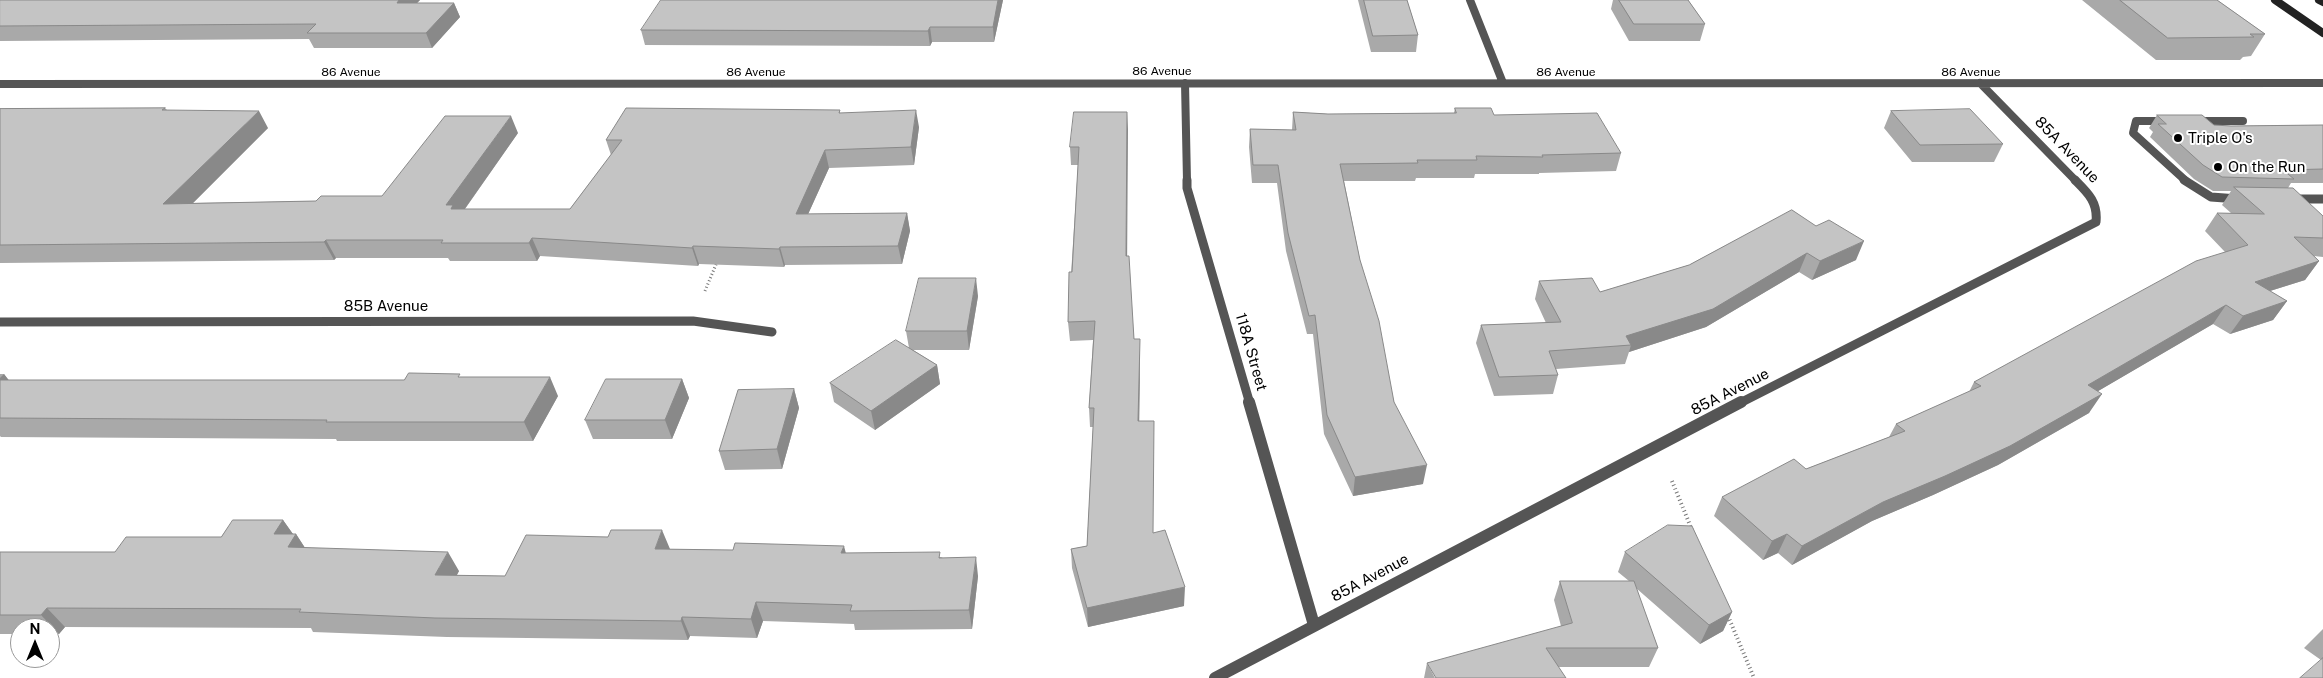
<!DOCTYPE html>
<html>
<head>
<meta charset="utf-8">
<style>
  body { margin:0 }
  #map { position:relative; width:2323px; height:678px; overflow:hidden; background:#fff; font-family:"Public Sans",sans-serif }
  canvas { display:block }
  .north { position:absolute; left:10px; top:618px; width:50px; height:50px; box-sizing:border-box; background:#fff; border:1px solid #999; border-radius:50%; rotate:0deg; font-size:14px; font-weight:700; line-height:20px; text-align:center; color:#000 }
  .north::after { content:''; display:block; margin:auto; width:18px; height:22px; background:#000; clip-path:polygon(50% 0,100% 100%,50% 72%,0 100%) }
</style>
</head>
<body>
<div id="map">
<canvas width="2323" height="678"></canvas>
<div class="north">N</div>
</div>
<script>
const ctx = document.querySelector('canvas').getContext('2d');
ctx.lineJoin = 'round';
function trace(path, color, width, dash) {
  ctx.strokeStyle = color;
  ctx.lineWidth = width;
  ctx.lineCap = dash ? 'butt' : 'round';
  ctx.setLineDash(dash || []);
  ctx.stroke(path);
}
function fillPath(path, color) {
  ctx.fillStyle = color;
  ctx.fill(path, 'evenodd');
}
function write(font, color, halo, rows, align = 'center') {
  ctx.font = font + ' "Public Sans",sans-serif';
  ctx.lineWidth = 4;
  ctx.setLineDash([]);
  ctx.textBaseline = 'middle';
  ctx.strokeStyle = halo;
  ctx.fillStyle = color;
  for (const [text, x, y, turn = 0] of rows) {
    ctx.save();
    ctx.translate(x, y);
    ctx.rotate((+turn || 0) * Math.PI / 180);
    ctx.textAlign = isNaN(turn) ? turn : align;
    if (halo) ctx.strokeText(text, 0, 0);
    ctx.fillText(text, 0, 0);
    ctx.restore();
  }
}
const pathFar1 = new Path2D(`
  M705 291 717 262`);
const path = new Path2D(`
  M1672 481 1692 530
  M1728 616 1754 678`);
const laneFar1 = new Path2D(`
  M2167 121H2136L2133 133 2186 181
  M2196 121H2243`);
const lane = new Path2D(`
  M2184 180 2211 197 2238 199
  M2293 199H2323`);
const streetFar2 = new Path2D(`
  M1470 0 1503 83
  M1185 83 1187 181
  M1980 83 2076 181
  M0 84 2323 83`);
const streetFar1 = new Path2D(`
  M1187 180V188L1250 404
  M0 322 693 321 772 332
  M1738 404 2096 222C2098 202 2088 193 2075 180`);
const street = new Path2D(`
  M1249 402 1314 625
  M1215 678 1741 402`);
const secondary = new Path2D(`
  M2275 0 2323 33
  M2319 0 2323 2`);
const wall = new Path2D(`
  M0 0H420L417 3H454L460 17 432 48H314L309 39 0 41Z
  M1003 0 994 42H932L930 46 645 45 641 30Z
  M1358 0H1407L1418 35 1416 52H1371Z
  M1613 0H1688L1705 24 1700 41H1629L1611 9Z
  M2082 0H2217L2265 34 2251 56 2243 57 2240 60H2156Z
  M165 108 167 110 268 128 193 203 316 201 382 196 518 133 465 209H570L611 155 606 140 840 110V113L919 127 914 165 829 168 808 214 907 213 910 231 902 264 785 265 784 267 699 264 698 266 540 256 537 261H450L448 258H336L334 260 0 263V109Z
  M1455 108 1494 115 1621 153 1616 171 1539 173V174H1475L1474 178H1416L1415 181H1344L1360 260 1394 402 1423 484 1353 496 1324 434 1313 334H1307L1286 251 1277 183H1252L1249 147 1250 129 1292 130 1293 112 1328 114 1454 113Z
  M1891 111 2003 144 1994 162H1912L1884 128Z
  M1127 112V256L1134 339 1140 358 1139 421 1153 533 1184 606 1088 627 1072 568 1071 549 1087 546 1093 427H1090L1089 408 1093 340 1070 341 1068 322 1078 165H1071L1070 147Z
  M2157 115 2214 125 2231 126 2323 125V183H2291L2288 188 2323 216V257L2314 256 2319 261 2305 280 2270 291 2287 301 2273 320 2230 334 2213 324 2098 391 2089 413 1998 465 1933 495 1872 521 1792 565 1778 553 1763 560 1714 516 1722 497 1806 469 1889 437 1896 424 1969 392 1974 382 2225 252 2205 231 2217 213H2231L2222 205 2231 191H2213L2194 179 2150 137 2153 132 2149 128Z
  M1792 210 1856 260 1812 280 1799 272 1706 327 1629 352 1625 364 1556 369 1558 375 1553 394 1494 396 1476 343 1481 325 1546 323 1535 299 1539 281 1600 292 1689 265Z
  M978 296 969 350H913L937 365 940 384 875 430 834 402 830 383 909 348 906 331Z
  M0 374H4L8 380H404L461 377 558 396 533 441H337L336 439 1 437 0 436Z
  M682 379 689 398 672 439H593L585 420Z
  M794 389 799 408 782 469 725 470 719 451Z
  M283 520 293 534H296L305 548 459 571 457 575 505 576 670 549 846 553 941 557 978 576 972 629 855 630 854 624 763 621 757 638 690 636 688 640 447 637 313 632 311 628 65 627 59 634H50V628H20V634H0V552H115L221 537Z
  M1625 552 1732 612 1723 631 1700 644 1636 588 1658 648 1649 667H1559L1436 678 1561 626 1554 600 1560 581H1629L1618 572Z
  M2323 629V678L2321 660 2304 648Z
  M1427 663 1435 678H1424Z`);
const shadedWall = new Path2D(`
  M399 0H420L403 17 397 3Z
  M998 0H1003L994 42 993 27Z
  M454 3 460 17 432 48 426 33Z
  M930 27 932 42 930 46 928 31Z
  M916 110 919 127 914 165 911 147Z
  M259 111 268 128 174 222 163 204Z
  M1127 112 1128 129 1127 274 1126 256Z
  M511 116 518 133 459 217 446 205Z
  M825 150 829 168 800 232 796 214Z
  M907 213 910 231 902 264 898 246Z
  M532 238 540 256 537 261 529 243Z
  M326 240 336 258 334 260 324 242Z
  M1864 241 1856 260 1812 280 1820 261Z
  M693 246 699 264 698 266 692 248Z
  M780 247 785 265 784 267 779 249Z
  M1807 253 1799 272 1706 327 1629 352 1631 345 1626 336Z
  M2319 261 2305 280 2241 300 2255 282Z
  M976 278 978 296 969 350 967 331Z
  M2287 301 2273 320 2230 334 2243 316Z
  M2226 305 2213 324 2076 404 2088 385Z
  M1140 339V358L1139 440 1138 421Z
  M937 365 940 384 875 430 871 411Z
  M4 374 19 393 0 381V378Z
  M550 377 558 396 533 441 524 422Z
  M682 379 689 398 672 439 665 420Z
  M794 389 799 408 782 469 777 449Z
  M2102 394 2089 413 1998 465 1933 495 1872 521 1792 565 1802 546 1883 502Z
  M1427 465 1423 484 1353 496 1355 477Z
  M283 520 295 537 296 534 309 554H287L274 534Z
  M662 530 670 549H655Z
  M1787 534 1778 553 1763 560 1772 541Z
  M844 546 849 565 841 553Z
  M448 552 459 571 446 594 435 575Z
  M976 557 978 576 972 629 969 610Z
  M1185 587 1184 606 1088 627 1087 608Z
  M756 602 763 621 757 638 751 619Z
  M47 608 65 627 59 634 41 615Z
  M1732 612 1723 631 1700 644 1709 625Z
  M682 617 690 636 688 640 681 621Z`);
const building = new Path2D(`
  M0 0H399L397 3H454L426 33H307L316 24 0 26Z
  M661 0H998L993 27H930L928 31 641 30Z
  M1364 0H1407L1418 35 1373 36Z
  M1619 0H1688L1705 24H1634Z
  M2120 0H2217L2265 34H2250L2254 37 2168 38Z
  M165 108 162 110 259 111 163 204 316 201 321 196H382L445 116H511L446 205H453L451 209H570L622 140H606L626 108 840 110 839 113 916 110 911 147 825 150 796 214 907 213 898 246 780 247 779 249 693 246 692 248 532 238 529 243H441L443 240H326L324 242 0 245V109Z
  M1455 108H1491L1494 115 1597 113 1621 153 1542 155 1543 157 1476 156 1477 160H1417L1418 163 1340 164 1360 260 1379 321 1394 402 1427 465 1355 477 1327 415 1315 315 1309 316 1288 233 1278 165H1253L1250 129 1296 130 1293 112 1328 114 1456 113Z
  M1970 109 2003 144 1920 145 1891 111Z
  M1074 112H1127L1126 256H1129L1134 339H1140L1138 421H1154L1153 533 1165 530 1185 587 1087 608 1071 549 1087 546 1094 408H1089L1095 321 1068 322 1069 272H1072L1079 147H1070Z
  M2157 115H2202L2214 125 2231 126 2323 125V169L2283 170 2294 179 2222 177 2203 165 2158 124H2166Z
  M2234 187 2293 188 2323 216V238L2294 237 2319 261 2255 282 2287 301 2243 316 2226 305 2088 385 2102 394 2010 446 1945 476 1883 502 1802 546 1787 534 1772 541 1722 497 1794 459 1806 469 1905 431 1896 424 1981 386 1974 382 2196 261 2248 245 2217 213 2264 214Z
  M1792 210 1816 226 1829 220 1864 241 1820 261 1807 253 1713 309 1626 336 1631 345 1549 351 1558 375 1499 377 1481 325 1561 322 1539 281 1592 278 1600 292 1689 265Z
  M919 278H976L967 331H906Z
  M896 340 937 365 871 411 830 383Z
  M409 373 460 374 458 377H550L524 422H326L327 420 0 418V380H404Z
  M606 379H682L665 420H585Z
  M794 389 777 449 719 451 738 390Z
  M233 520H283L274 534H296L288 547 448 552 435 575 505 576 526 535 608 537 611 530H662L655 549 733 550 735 543 844 546 841 553 940 552 939 558 976 557 969 610 850 611 852 605 756 602 751 619 682 617 681 621 435 618 299 612 301 609 47 608 41 615H0V552H115L126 537H221Z
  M1668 525 1692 526 1732 612 1709 625 1625 552Z
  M1560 581H1634L1658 648H1546L1566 678H1436L1427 663 1572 623Z
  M2323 658V678H2300Z`);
const markers = [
  [2178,138,5,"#000"],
  [2218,167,5,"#000"]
];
const farStreetnames = [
  ["86 Avenue",1162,71],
  ["86 Avenue",351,72],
  ["86 Avenue",756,72],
  ["86 Avenue",1566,72],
  ["86 Avenue",1971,72]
];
const poiNames = [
  ["Triple O's",2188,138],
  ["On the Run",2228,167]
];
const streetNames = [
  ["85A Avenue",2067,150,46],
  ["85B Avenue",386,306],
  ["118A Street",1251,352,74],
  ["85A Avenue",1730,392,-27],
  ["85A Avenue",1370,578,-28]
];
trace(pathFar1, '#777', 3, [1, 2.5]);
trace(path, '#777', 4, [1, 3]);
trace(laneFar1, '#555', 8);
trace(lane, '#555', 9);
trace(streetFar2, '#555', 8);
trace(streetFar1, '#555', 9);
trace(street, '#555', 12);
trace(secondary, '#222', 8);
fillPath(wall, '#a9a9a9');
fillPath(shadedWall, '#898989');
fillPath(building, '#c4c4c4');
trace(building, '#898989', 1);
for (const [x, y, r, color] of markers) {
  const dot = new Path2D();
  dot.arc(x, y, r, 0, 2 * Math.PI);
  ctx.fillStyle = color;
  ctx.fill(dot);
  trace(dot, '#fff', 2);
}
write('12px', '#000', '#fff', farStreetnames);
write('15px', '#000', '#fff', poiNames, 'left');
write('15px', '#000', '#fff', streetNames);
</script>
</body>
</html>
